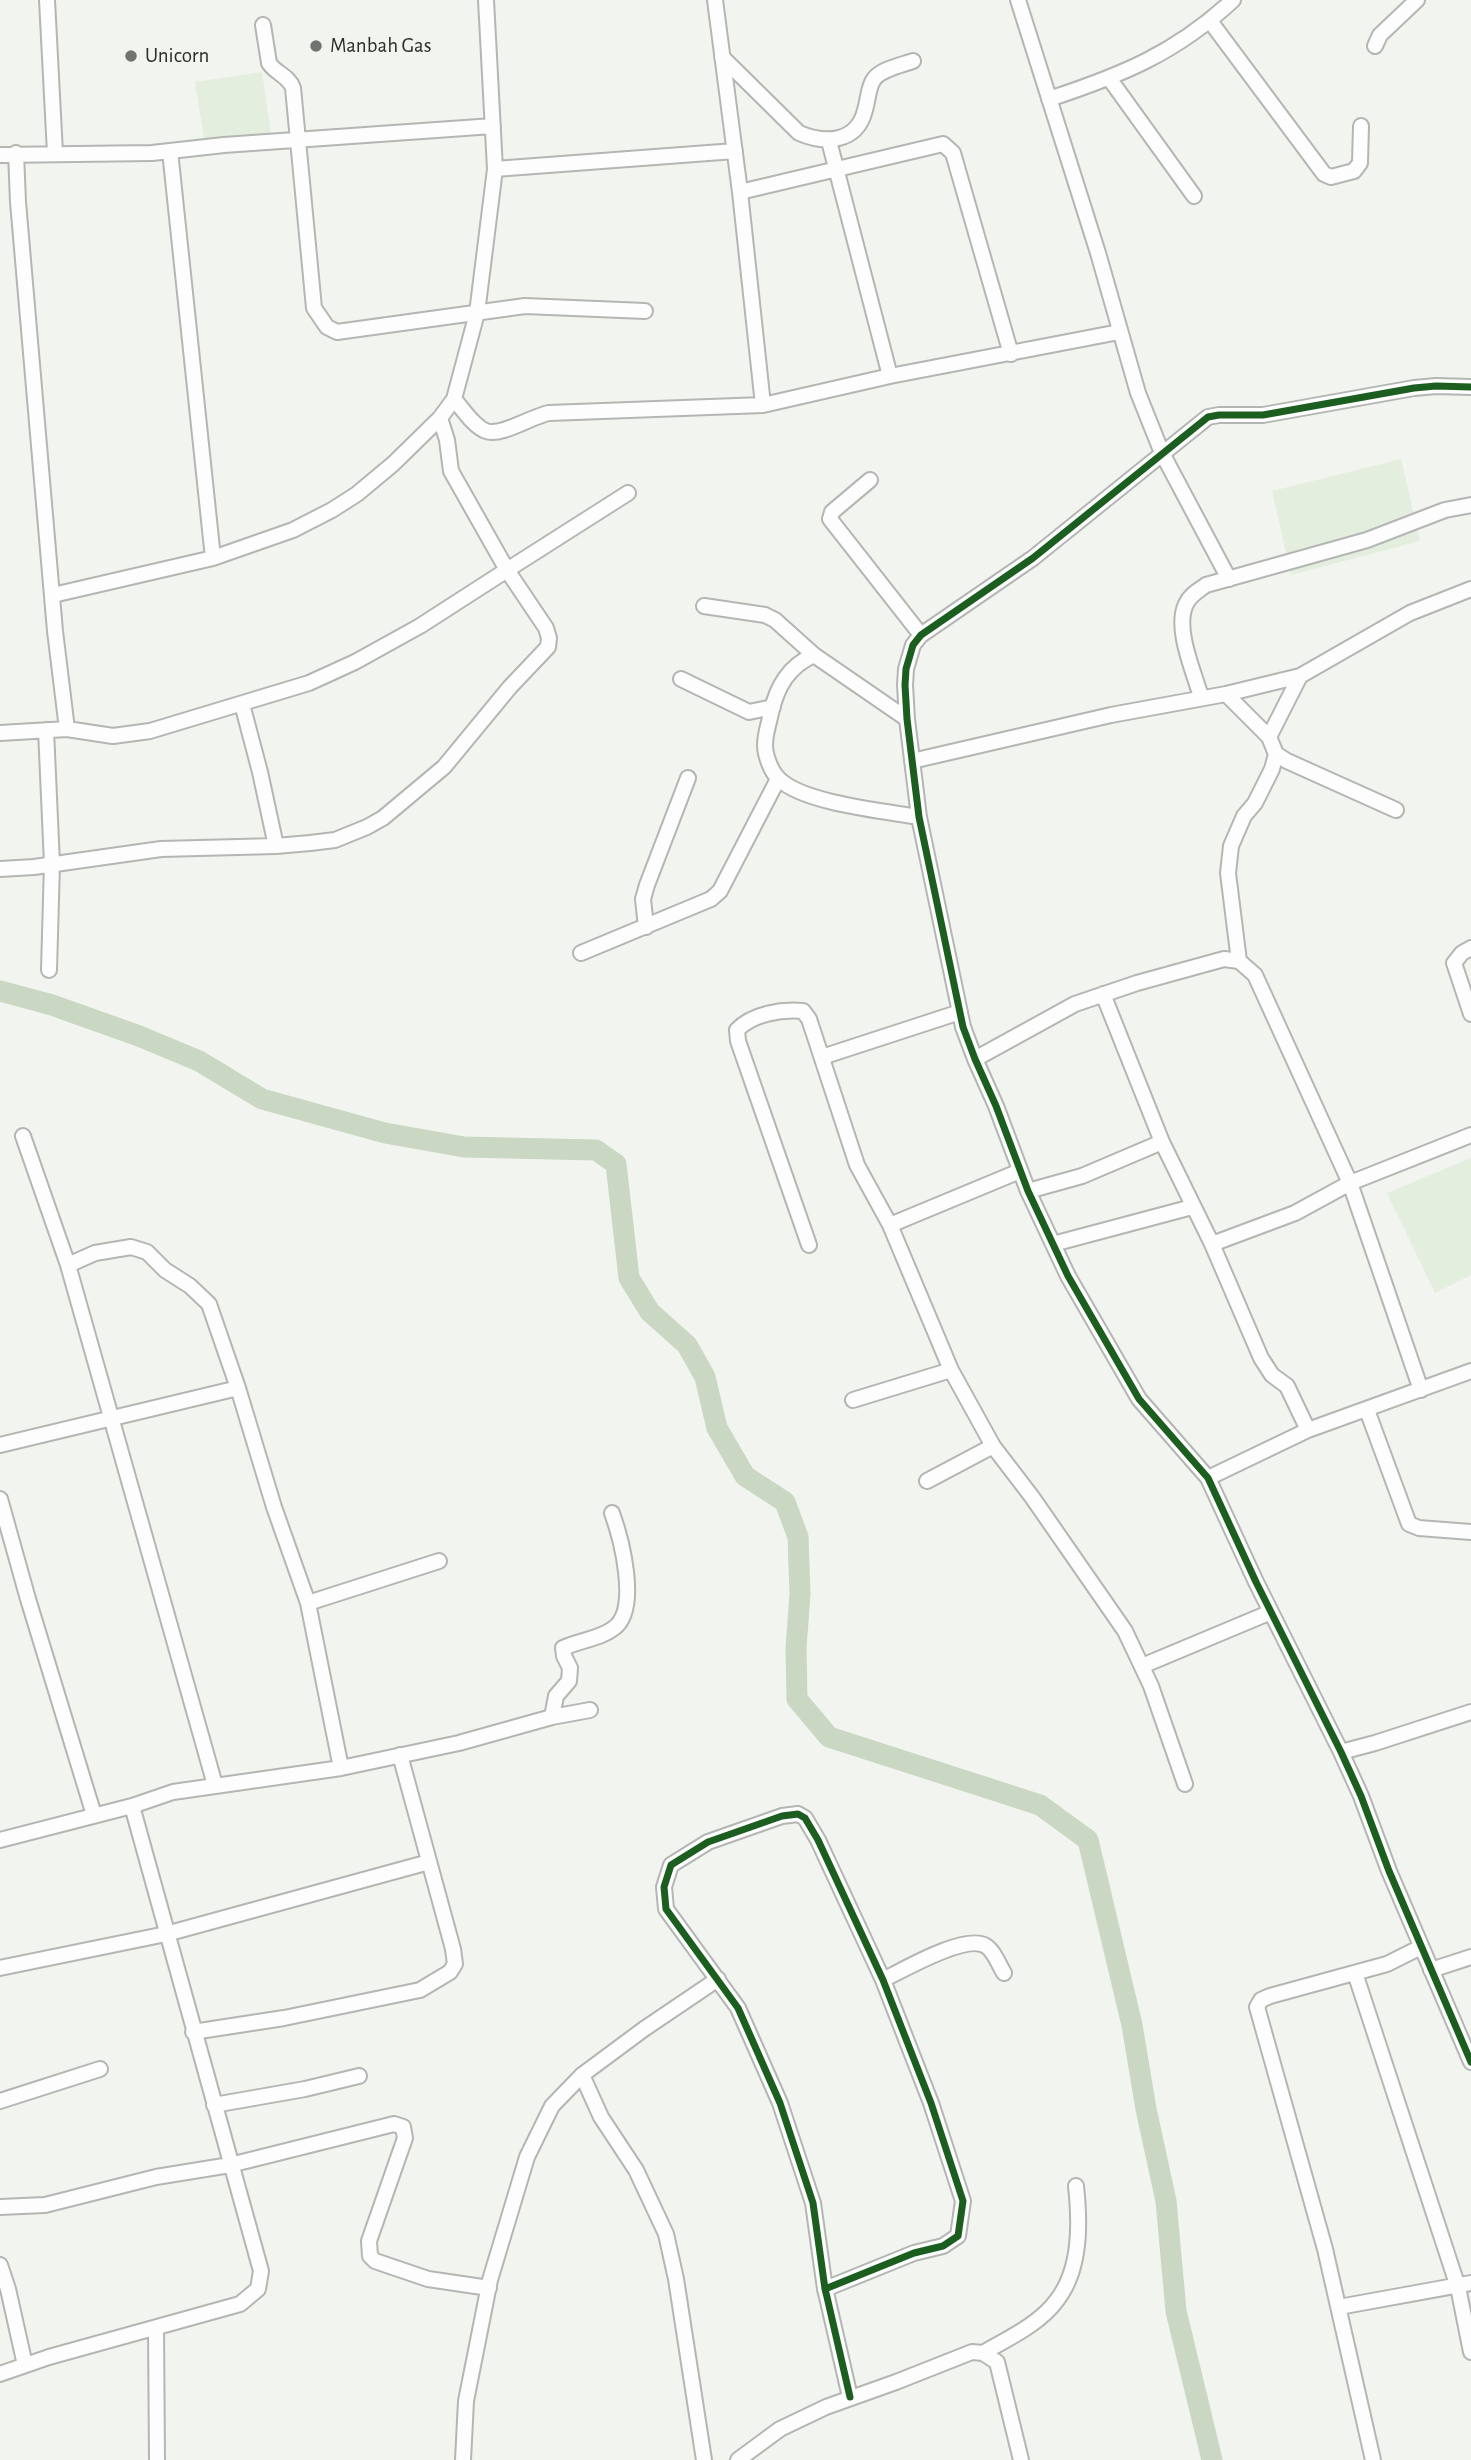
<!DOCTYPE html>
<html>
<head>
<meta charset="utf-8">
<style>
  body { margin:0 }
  canvas { display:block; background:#f1f4ef }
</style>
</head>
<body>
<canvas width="1471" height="2460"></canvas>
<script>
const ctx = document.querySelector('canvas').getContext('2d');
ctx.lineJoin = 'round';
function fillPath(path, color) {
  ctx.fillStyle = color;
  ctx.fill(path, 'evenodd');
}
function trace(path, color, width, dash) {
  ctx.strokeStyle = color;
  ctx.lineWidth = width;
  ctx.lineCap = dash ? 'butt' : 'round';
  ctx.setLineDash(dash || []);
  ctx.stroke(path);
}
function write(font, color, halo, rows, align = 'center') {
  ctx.font = font + ' "Alegreya Sans",sans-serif';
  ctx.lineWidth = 7;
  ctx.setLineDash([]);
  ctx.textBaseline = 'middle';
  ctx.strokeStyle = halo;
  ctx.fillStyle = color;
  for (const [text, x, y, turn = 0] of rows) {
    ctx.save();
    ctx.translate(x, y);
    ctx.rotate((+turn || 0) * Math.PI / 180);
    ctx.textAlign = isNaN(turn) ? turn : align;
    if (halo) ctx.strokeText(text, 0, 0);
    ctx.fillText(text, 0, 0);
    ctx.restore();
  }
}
const green = new Path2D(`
  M262 72 271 135 205 145 195 82Z
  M1401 459 1420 541 1291 575 1272 491Z
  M1471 1158V1275L1435 1293 1387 1193Z`);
const river = new Path2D(`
  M0 991 52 1005 139 1036 199 1061 262 1099 385 1133 464 1147 596 1150 616 1164 629 1278 650 1312 687 1345 705 1377 717 1428 745 1476 785 1502 798 1537 800 1594 796 1648 797 1699 829 1737 1040 1805 1088 1840 1132 2025 1146 2109 1166 2201 1176 2311 1212 2460`);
const minor = new Path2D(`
  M47 0 55 153
  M715 0 740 192
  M1018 0 1098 253 1138 393 1162 453 1229 579
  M1210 21 1324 174 1331 177 1354 171 1360 163 1361 126
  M263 25 269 63C275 73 289 76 293 88L314 308 327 327 337 332 525 306 645 311
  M1375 46 1380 35 1417 0
  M722 57 799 133C825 144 857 143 865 110 868 101 868 87 874 79 881 69 902 65 913 61
  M1109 78 1194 196
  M1049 99C1122 75 1176 53 1233 0
  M829 141 890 376
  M170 151 213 558
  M16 153 18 202 55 631 67 729 113 736 150 731 309 683 355 662 420 626 507 570 451 471 447 440 440 418
  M0 155 152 153 224 145 493 126
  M495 169 735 151
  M1471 387 1436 386 1414 388 1263 415H1219L1208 417 1033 558 921 635 913 645 906 669 905 685 907 719 919 817 963 1027 975 1059 996 1106 1028 1191 1068 1276 1139 1399 1208 1478 1256 1582 1341 1752 1361 1796 1389 1871 1471 2062
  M454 399C462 408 474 427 486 431 501 437 532 416 549 413L763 405 890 376 1119 332
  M763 405 740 192 943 144 953 153 1011 354
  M870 480 832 512 830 519 921 635
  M53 595 213 558 293 530 332 510 357 494 393 464 440 418 454 399 477 313 495 169 486 0
  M704 606 765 615 775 620 814 655
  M681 679 749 712 773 707
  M1226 694 1269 737 1276 754 1287 761 1396 810
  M1201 697C1194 672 1174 628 1186 604 1190 595 1198 591 1206 585L1367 540 1445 510 1471 505
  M242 704 260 772 276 846
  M907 719 814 655C789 666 777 686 771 713 769 723 765 734 765 745 765 755 771 772 779 779 803 803 884 811 919 817
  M46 730 52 864 49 970
  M0 733 67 729
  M1269 737 1300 676
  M912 761 1111 715 1226 694 1300 676 1410 613 1471 589
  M0 869 34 867 161 849 276 846 310 843 335 840 367 827 383 818 444 767 510 687 548 647 549 638 546 628 507 570 628 493
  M646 927 643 899 647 885 688 778
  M1471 948 1462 953 1454 963 1471 1014
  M581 953 711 899 720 891 778 779
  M1239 961 1228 873 1231 846 1244 816 1255 803 1272 769 1276 754
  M1103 994 1162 1142 1212 1244 1295 1213 1350 1183 1471 1135
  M822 1057 960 1012
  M975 1059 1075 1004 1137 983 1224 959 1239 961 1255 975 1350 1183 1421 1390
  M23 1136 68 1265 215 1785
  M1028 1191 1082 1176 1162 1142
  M890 1225 1020 1171
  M1053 1244 1192 1207
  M1212 1244 1261 1358 1272 1375 1287 1386 1308 1430
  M809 1245 738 1041 737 1030C752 1014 781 1009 803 1011L809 1019 857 1165 890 1225 951 1370 993 1446 1032 1497 1125 1631 1151 1686 1185 1784
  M68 1265 95 1253 131 1247 147 1252 165 1270 190 1286 209 1304 238 1388 274 1507 308 1603 341 1768
  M853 1400 951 1370
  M1367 1410 1409 1524 1419 1528 1471 1532
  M0 1445 238 1388
  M1208 1478 1308 1430 1471 1371
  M927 1481 993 1446
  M0 1499 28 1599 94 1815
  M308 1603 439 1561
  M1142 1666 1271 1612
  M552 1717 556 1696 569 1681 570 1668 564 1656 563 1648C580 1640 600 1639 614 1628 640 1609 621 1538 612 1513
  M1341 1752 1375 1743 1471 1712
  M0 1840 132 1806 173 1792 341 1768 459 1743 552 1717 590 1710
  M0 1968 166 1934 429 1862
  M1431 1970 1471 1957
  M1355 1973 1458 2287 1471 2352
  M883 1980C903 1970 966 1933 986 1946 994 1951 999 1965 1004 1973
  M193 2032 284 2018 420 1990 450 1972 455 1964 453 1949 400 1755
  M582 2075 601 2117 636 2170 666 2234 676 2279 704 2460
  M0 2101 100 2069
  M214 2105 305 2089 359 2076
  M0 2207 45 2205 156 2177 230 2165 394 2124 403 2127 405 2138 369 2241 370 2256 375 2261 428 2279 489 2288
  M0 2265 8 2289 25 2365
  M825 2289 914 2253 943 2246 958 2236 963 2201 931 2103 883 1980 818 1840 805 1818 798 1814 782 1816 708 1842 671 1865 664 1887 666 1909 738 2008 780 2103 813 2203 825 2289 827 2297 850 2397
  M1339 2307 1471 2283
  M156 2328 157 2460
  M983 2353C1007 2339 1040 2324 1057 2300 1081 2269 1080 2223 1076 2186
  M0 2374 49 2357 240 2304 258 2289 261 2271 132 1806
  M463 2460 466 2401 490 2280 527 2157 552 2106 582 2075 644 2029 718 1979
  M738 2460 780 2429 826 2407 896 2382 972 2352 983 2353 997 2362 1021 2460
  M1373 2460 1325 2249 1257 2007 1261 2000 1270 1996 1387 1964 1421 1947`);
const cycleway = new Path2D(`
  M1471 387 1436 386 1414 388 1263 415H1219L1208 417 1033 558 921 635 913 645 906 669 905 685 907 719 919 817 963 1027 975 1059 996 1106 1028 1191 1068 1276 1139 1399 1208 1478 1256 1582 1341 1752 1361 1796 1389 1871 1471 2062
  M825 2289 914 2253 943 2246 958 2236 963 2201 931 2103 883 1980 818 1840 805 1818 798 1814 782 1816 708 1842 671 1865 664 1887 666 1909 738 2008 780 2103 813 2203 825 2289 827 2297 850 2397`);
const markers = [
  [316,46,7,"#717370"],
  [131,56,7,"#717370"]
];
const poiNames = [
  ["Manbah Gas",330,46],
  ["Unicorn",145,56]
];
fillPath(green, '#e4eedf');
trace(river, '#cad7c2', 21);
trace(minor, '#b4b6b3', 18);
trace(minor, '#fdfdfd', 14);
trace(cycleway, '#1b5e20', 7);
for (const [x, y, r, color] of markers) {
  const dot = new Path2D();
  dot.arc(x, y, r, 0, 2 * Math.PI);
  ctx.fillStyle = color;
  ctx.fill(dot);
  trace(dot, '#f0f6ed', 2.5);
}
write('21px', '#2c2e2b', '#f0f6ed', poiNames, 'left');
</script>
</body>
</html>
